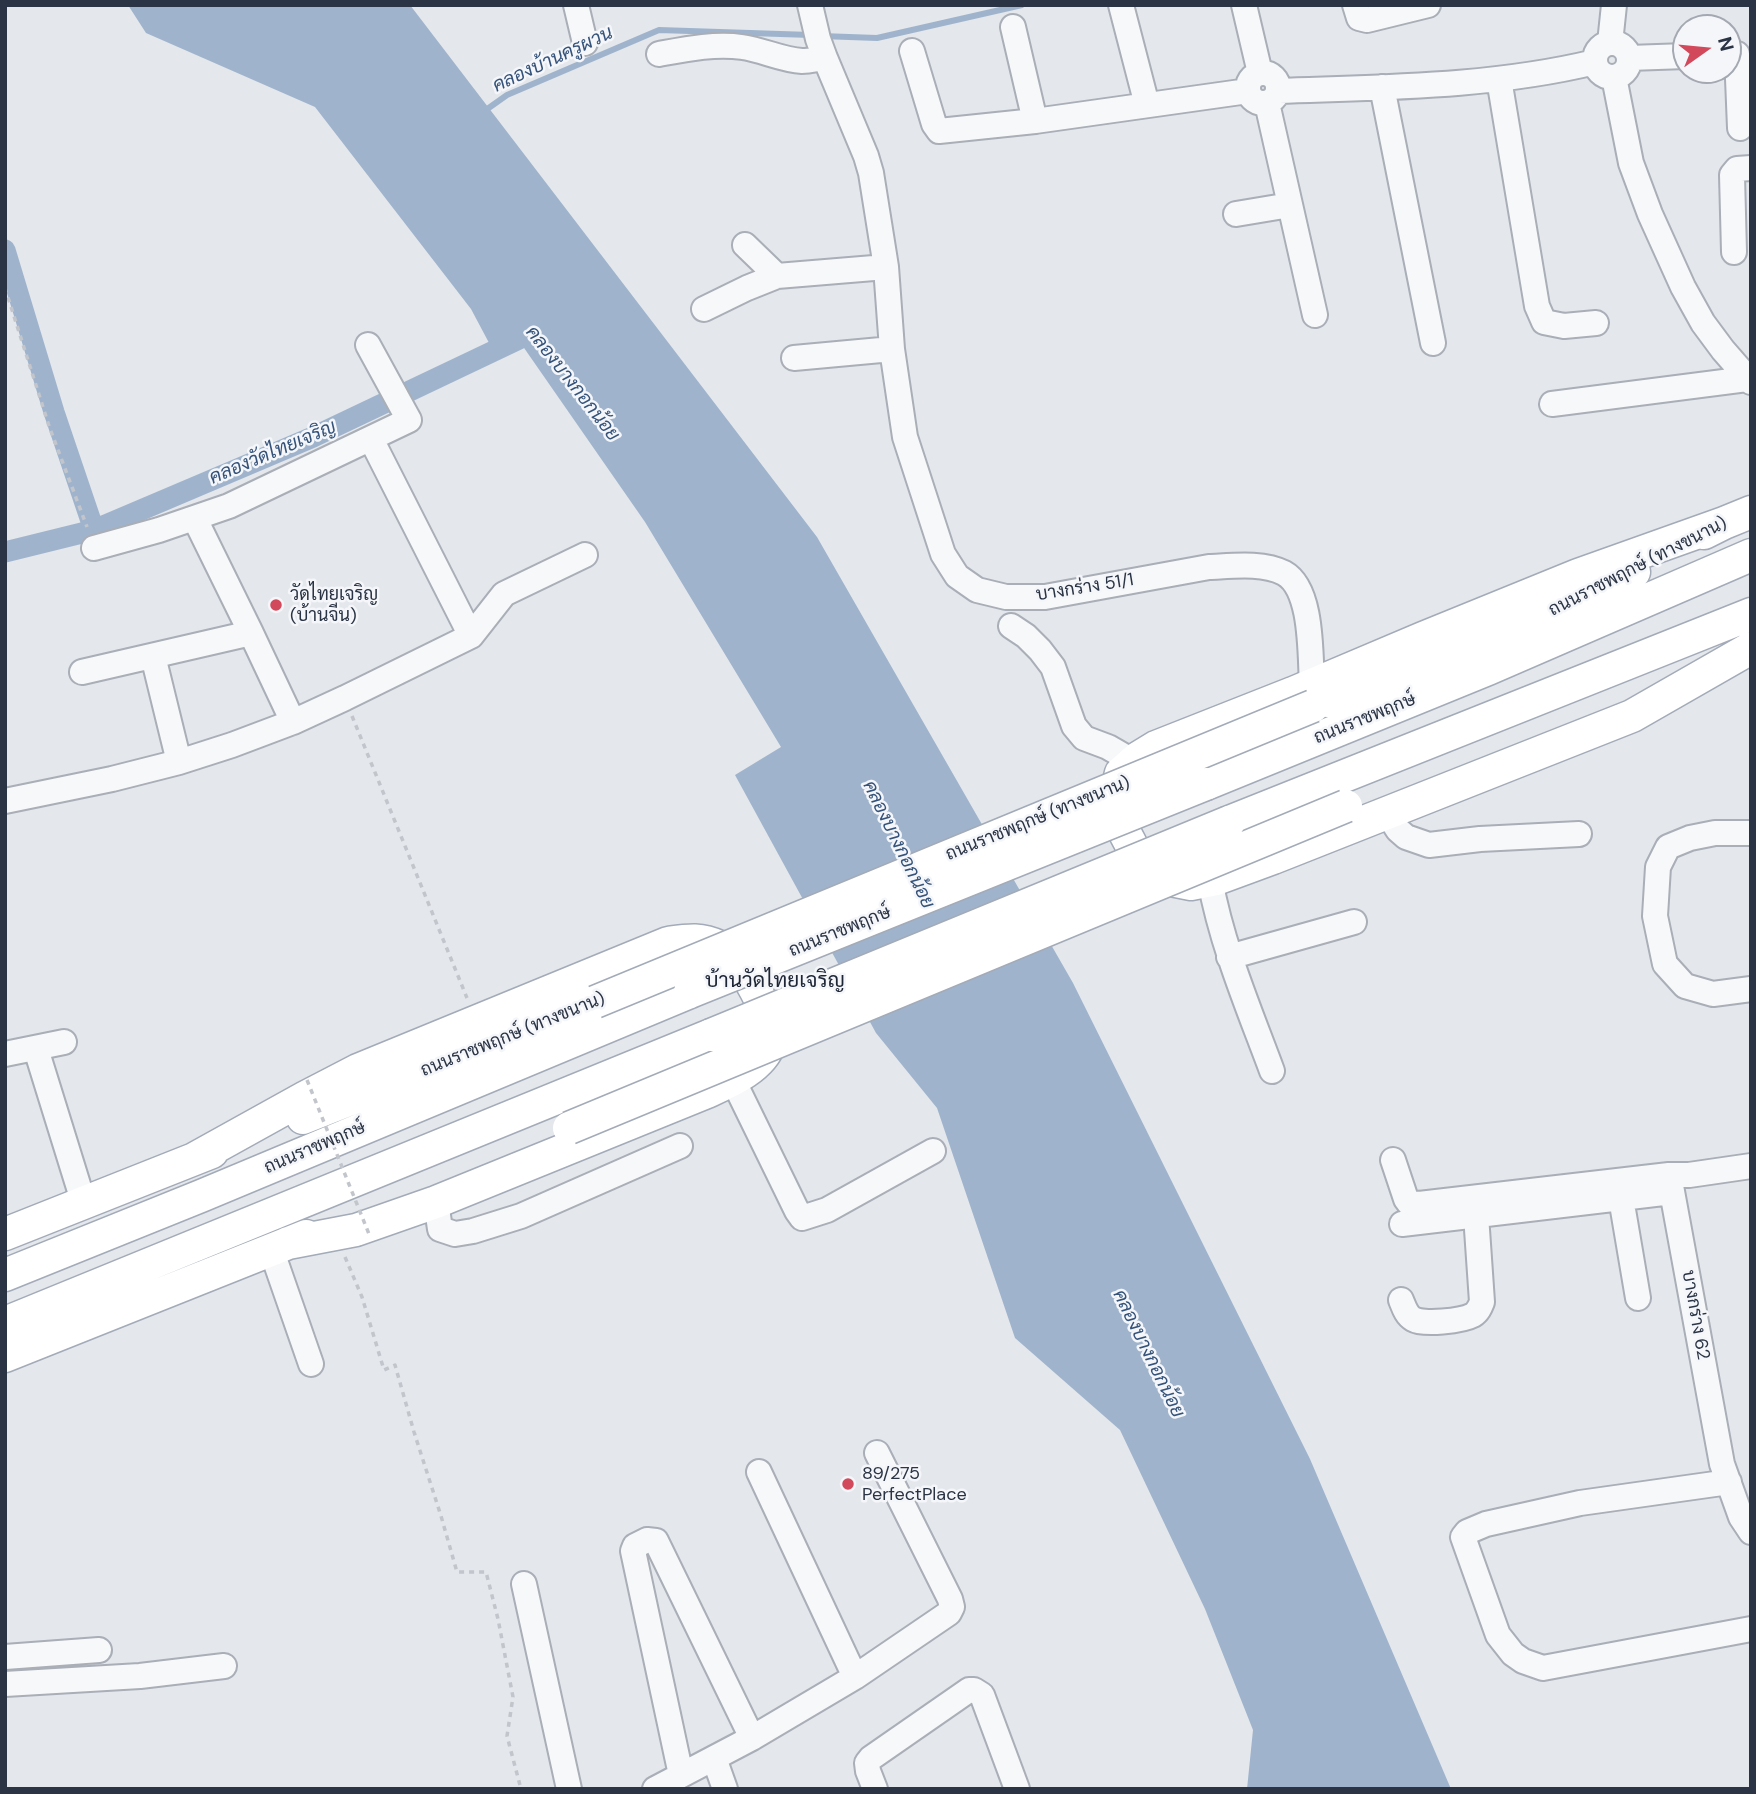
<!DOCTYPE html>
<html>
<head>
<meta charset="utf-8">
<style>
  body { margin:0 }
  #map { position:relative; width:1756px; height:1794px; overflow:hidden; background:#e4e7ec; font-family:"DM Sans",sans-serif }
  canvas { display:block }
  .frame { position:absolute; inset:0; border:7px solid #2b3445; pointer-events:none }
  .north { position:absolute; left:1672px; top:14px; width:70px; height:70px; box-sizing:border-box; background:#f4f6f9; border:2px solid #a4a8b1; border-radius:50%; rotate:75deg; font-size:19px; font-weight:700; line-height:28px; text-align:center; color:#2b3445 }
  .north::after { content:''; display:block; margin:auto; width:24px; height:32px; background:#d1495b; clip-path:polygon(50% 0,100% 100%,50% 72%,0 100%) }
</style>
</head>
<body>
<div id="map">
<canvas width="1756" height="1794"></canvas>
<div class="frame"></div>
<div class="north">N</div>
</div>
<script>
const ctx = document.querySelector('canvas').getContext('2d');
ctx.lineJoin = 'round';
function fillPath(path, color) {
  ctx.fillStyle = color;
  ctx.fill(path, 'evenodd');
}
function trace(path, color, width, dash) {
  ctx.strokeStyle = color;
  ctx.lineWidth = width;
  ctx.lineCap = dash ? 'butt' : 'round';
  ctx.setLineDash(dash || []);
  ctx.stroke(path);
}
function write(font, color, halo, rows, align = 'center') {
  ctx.font = font + ' "DM Sans",Sarabun,sans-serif';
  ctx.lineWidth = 5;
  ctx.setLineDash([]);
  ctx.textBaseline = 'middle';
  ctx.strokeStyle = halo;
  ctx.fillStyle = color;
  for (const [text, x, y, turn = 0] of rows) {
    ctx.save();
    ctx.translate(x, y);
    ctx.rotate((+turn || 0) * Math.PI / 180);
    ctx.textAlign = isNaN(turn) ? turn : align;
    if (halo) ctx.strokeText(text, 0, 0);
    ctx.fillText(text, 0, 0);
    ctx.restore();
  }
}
const water = new Path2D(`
  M128 5H410L817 537 1073 983 1310 1459 1451 1789H1247L1253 1730 1205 1609 1120 1430 1015 1338 937 1108 876 1033 735 775 781 747 645 522 522 345 496 356 471 309 315 107 146 33Z`);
const stream = new Path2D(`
  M821 36 877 38 1022 5
  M483 112 507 95 659 30 811 35`);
const canal = new Path2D(`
  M5 250 54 412 94 530
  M5 552 94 530 313 437 519 339`);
const path = new Path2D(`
  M5 288 49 426 87 527
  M352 716 467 998
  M345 1257 362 1297 384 1370 395 1365 414 1432 441 1516 457 1572H486L498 1619 513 1697 507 1736 521 1789`);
const minor = new Path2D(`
  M576 5 585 43
  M810 5 818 39 825 58 866 156 871 173 886 267 892 349 905 437 943 554 957 576 977 590 1006 597H1045L1209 567C1232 566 1263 562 1284 573 1313 589 1310 655 1312 685
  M1121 5 1147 105
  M1244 5 1260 73
  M1355 5 1359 18 1367 20 1428 5
  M1013 27 1035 121
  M1610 43 1614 5
  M1595 60a17 17 0 1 1 34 0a17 17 0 1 1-34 0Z
  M912 51 934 124 939 131 1035 121 1248 91
  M659 54C686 49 715 43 742 47 763 50 782 60 802 61 810 61 817 59 825 58
  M1737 54 1740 128
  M1629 58 1686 56
  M1248 88a15 15 0 1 1 30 0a15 15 0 1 1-30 0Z
  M1614 77 1631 163 1650 214 1683 287 1703 323 1723 350 1751 382
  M1499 79 1537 306 1544 322 1564 326 1596 323
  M1382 87 1433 343
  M1279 91C1384 87 1492 87 1595 62
  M1267 103 1315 315
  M1236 214 1290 205
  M745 245 777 276
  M1734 252 1732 175 1737 169 1751 168
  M704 309 747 288 777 276 886 267
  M794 358 892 349
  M1552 404 1747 379
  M371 439 471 636
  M195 519 251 633
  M94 548 159 530 229 506 409 420 368 345
  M1011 626 1026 636 1040 650 1053 667 1074 726 1084 738 1108 747 1134 762
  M153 656 179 762
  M82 672 251 633 293 722
  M5 801 112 779 179 762 232 745 293 722 345 698 471 636 504 594 585 555
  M1387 813 1398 830 1406 837 1429 845 1480 839 1579 834
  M1751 833H1715L1690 838 1668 847 1658 867 1655 916 1665 964 1685 986 1713 994 1751 989
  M1210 880C1222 946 1249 1009 1272 1071
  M1229 957 1354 922
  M36 1049 84 1204
  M5 1054 64 1042
  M733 1080 797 1211 802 1218 827 1210 933 1151
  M1393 1160 1406 1199 1409 1203 1419 1204 1669 1175
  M1751 1166 1689 1175H1669L1722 1464 1741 1517 1751 1532
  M1621 1198 1638 1298
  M436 1202 440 1229 455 1234 473 1231 521 1216 680 1146
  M1402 1224 1672 1192
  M271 1249 311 1364
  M1401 1300C1404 1307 1406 1315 1413 1319 1423 1325 1462 1321 1473 1315 1478 1312 1480 1307 1482 1302L1476 1215
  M759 1472 855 1677
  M1729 1482 1580 1503 1486 1524 1467 1532 1463 1537 1498 1635 1513 1654 1523 1661 1543 1668 1751 1629
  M524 1584 569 1789
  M5 1657 99 1650
  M5 1684 140 1676 224 1666
  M714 1758 725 1789
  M681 1775 633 1551 635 1546 647 1540 656 1541 752 1738
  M655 1789 752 1738 855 1677 949 1613 952 1607 950 1599 877 1453
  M875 1789 868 1771 867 1763 871 1758 969 1690H974L982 1695 1017 1789`);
const major = new Path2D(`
  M1724 523 1578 575 1423 638 1293 693 1156 747 1138 758 1121 773 1116 793V811L1126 835 1136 854 1152 870 1171 880 1191 884 1216 879 1273 858 1632 716 1751 648
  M1704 533 1724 523 1751 512
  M1327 701 1477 643 1587 597 1634 572
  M1206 784 1488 669 1751 555
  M1229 822 1751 614
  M303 1118 595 1002
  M194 1159 304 1098 358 1070 668 943C689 940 700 938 720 947 741 956 777 1021 770 1043 762 1068 729 1082 707 1092L436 1202 356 1230 288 1243
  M5 1234 212 1152
  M5 1275 201 1196 690 992
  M5 1323 711 1035
  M5 1356 306 1236`);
const pathBridge = new Path2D(`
  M307 1080 369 1234`);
const majorBridge = new Path2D(`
  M690 992 1206 784
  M595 1002 1313 706
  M711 1035 1229 822
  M569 1128 1346 806`);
const markers = [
  [276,605,7,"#d1495b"],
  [848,1484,7,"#d1495b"]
];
const streetNames = [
  ["ถนนราชพฤกษ์ (ทางขนาน)",1638,567,-27],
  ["บางกร่าง 51/1",1085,588,-9],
  ["ถนนราชพฤกษ์",1365,719,-22],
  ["ถนนราชพฤกษ์ (ทางขนาน)",1038,819,-22],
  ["ถนนราชพฤกษ์",840,932,-22],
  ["ถนนราชพฤกษ์ (ทางขนาน)",513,1035,-22],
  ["ถนนราชพฤกษ์",315,1148,-23],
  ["บางกร่าง 62",1695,1315,80]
];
const poiNames = [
  ["วัดไทยเจริญ",290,595],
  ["(บ้านจีน)",290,616],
  ["89/275",862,1474],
  ["PerfectPlace",862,1495]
];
const waterNames = [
  ["คลองบ้านครูผวน",553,60,-25],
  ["คลองบางกอกน้อย",572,384,52],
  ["คลองวัดไทยเจริญ",273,453,-23],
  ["คลองบางกอกน้อย",898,845,64],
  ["คลองบางกอกน้อย",1148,1354,64]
];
const quarterNames = [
  ["บ้านวัดไทยเจริญ",775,981]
];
fillPath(water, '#9fb4cc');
trace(stream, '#9fb4cc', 6);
trace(canal, '#9fb4cc', 21);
trace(minor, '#a9aeb7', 28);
trace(major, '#a3abb8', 35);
trace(path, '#c2c5cb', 3.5, [5, 5]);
trace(minor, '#f7f8fa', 24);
trace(major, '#fff', 32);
trace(majorBridge, '#a3abb8', 35, []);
trace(pathBridge, '#c2c5cb', 3.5, [5, 5]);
trace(majorBridge, '#fff', 32);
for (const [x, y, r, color] of markers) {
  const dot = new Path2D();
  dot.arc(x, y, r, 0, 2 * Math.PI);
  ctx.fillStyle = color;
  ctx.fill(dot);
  trace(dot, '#f4f6f9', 2.5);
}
write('18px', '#2b3445', '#f4f6f9', streetNames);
write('18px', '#2b3445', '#f4f6f9', poiNames, 'left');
write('italic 19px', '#34527a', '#f4f6f9', waterNames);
write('21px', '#1d2536', '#f4f6f9', quarterNames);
</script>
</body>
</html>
